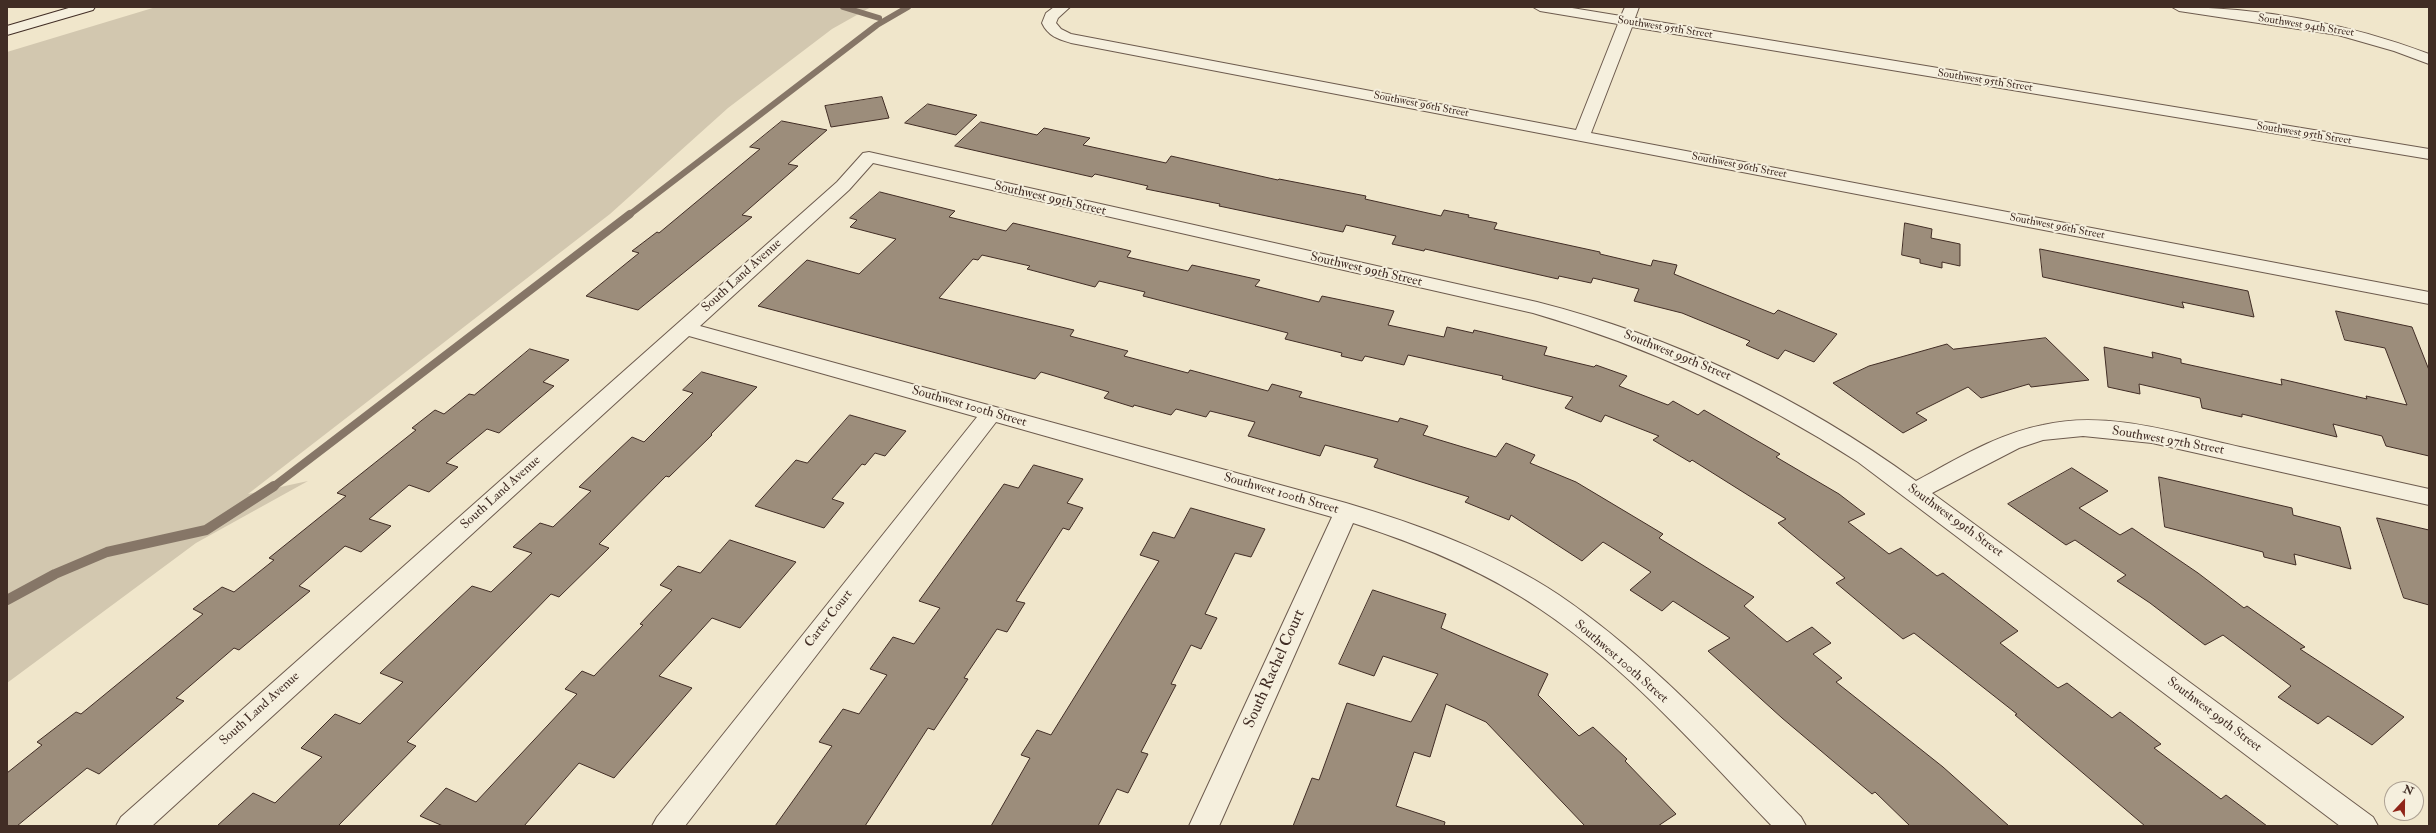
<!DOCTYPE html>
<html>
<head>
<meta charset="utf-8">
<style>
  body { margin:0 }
  #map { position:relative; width:2436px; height:833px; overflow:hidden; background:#f0e6cb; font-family:"IM FELL Double Pica",serif }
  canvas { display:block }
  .frame { position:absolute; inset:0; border:8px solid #412d25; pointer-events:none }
  .north { position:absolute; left:2384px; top:781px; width:40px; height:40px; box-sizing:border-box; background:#f5efdd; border:1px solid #ada193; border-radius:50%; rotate:22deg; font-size:11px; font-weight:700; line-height:16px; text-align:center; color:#412d25 }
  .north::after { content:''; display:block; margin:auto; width:14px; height:18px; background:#8f2418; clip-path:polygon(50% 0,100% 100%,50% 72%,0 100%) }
</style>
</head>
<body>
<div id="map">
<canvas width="2436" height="833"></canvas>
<div class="frame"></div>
<div class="north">N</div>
</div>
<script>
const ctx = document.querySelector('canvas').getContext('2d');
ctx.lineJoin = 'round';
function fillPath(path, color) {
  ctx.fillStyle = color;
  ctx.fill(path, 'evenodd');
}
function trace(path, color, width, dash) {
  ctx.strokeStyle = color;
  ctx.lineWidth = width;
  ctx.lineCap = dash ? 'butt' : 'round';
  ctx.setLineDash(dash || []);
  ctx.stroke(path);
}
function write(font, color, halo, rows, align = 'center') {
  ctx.font = font + ' "IM FELL Double Pica",serif';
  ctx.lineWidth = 4;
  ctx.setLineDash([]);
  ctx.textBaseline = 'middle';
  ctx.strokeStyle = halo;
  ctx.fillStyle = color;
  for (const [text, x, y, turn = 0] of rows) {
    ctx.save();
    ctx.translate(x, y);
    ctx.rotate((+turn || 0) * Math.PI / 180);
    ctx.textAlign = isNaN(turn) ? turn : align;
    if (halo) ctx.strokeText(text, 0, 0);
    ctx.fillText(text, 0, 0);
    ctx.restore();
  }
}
const green = new Path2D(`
  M156 7H871L832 29 728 108 610 214 248 494 308 481 196 543 7 683V52Z`);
const streamFar2 = new Path2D(`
  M843 7 879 18
  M629 215 877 25 908 7`);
const streamFar1 = new Path2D(`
  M273 487 630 214`);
const stream = new Path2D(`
  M7 600 55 574 107 552 206 530 274 486`);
const building = new Path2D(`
  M882 97 889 118 831 127 825 106Z
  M928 104 977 115 956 135 905 123Z
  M782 121 827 130 788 164 798 166 742 215 752 217 638 310 586 296 639 253 632 251 657 232 659 233 760 149 750 147Z
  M981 122 1037 135 1044 128 1090 138 1083 145 1166 163 1171 156 1278 180 1279 179 1366 196 1365 199 1441 216 1444 210 1469 215 1468 217 1497 223 1494 229 1600 252V254L1651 266 1653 260 1677 265 1674 274 1774 314 1778 310 1837 334 1814 362 1785 350 1778 359 1746 345 1750 341 1682 313 1634 301 1639 289 1593 278 1591 283 1559 276 1558 279 1425 249 1424 251 1392 244 1396 236 1346 225 1343 232 1219 206 1220 204 1146 189 1148 186 1095 174 1092 177 955 146Z
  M880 192 955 211 949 217 1006 231 1013 223 1131 251 1127 257 1188 271 1192 265 1260 280 1255 286 1319 302 1322 296 1394 311 1388 325 1444 337 1447 327 1473 333 1474 330 1547 347 1544 355 1594 367 1596 365 1627 376 1619 386 1668 405 1673 401 1698 415 1704 410 1780 454 1776 457 1839 494 1865 514 1848 522 1889 554 1901 548 1937 576 1943 573 2018 631 2000 643 2058 688 2067 683 2112 718 2120 712 2161 744 2154 748 2221 799 2226 795 2267 826H2145L2015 715 2017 714 1914 633 1903 639 1836 583 1845 578 1778 523 1786 519 1692 460 1690 462 1653 440 1659 436 1605 415 1601 422 1565 408 1573 397 1502 379 1503 376 1408 355 1404 365 1365 356 1362 361 1341 356 1342 353 1285 339 1288 333 1143 296 1145 292 1099 281 1095 287 1027 269 1030 266 982 255 978 260 973 259 939 298 1074 330 1070 336 1128 351 1124 356 1188 373 1190 370 1268 391 1272 384 1302 392 1299 397 1398 422 1400 418 1428 426 1423 435 1496 457 1506 443 1535 455 1530 463 1576 482 1663 534 1659 538 1754 597 1744 606 1787 642 1812 627 1831 643 1813 654 1842 678 1836 682 1943 767 2009 826H1910L1875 792 1872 794 1782 718 1708 651 1730 638 1673 601 1662 611 1630 590 1651 572 1603 542 1582 561 1511 515 1509 520 1465 502 1469 497 1374 467 1378 459 1325 445 1320 456 1248 436 1255 422 1210 411 1206 417 1176 409 1171 415 1134 405 1133 407 1104 398 1109 392 1041 372 1035 379 758 306 807 260 859 274 896 239 850 227 857 220 850 218Z
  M1905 223 1932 229 1931 238 1960 244V266L1942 262V268L1920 263V259L1902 255Z
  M2040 249 2248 291 2254 317 2182 302 2184 308 2043 277Z
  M2336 311 2412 327 2429 370V456L2386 446 2382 436 2333 424 2337 437 2242 414V417L2202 408 2200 398 2139 384 2140 394 2108 387 2104 347 2153 358 2152 352 2181 359V363L2282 385 2281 379 2367 399 2366 396 2407 405 2385 348 2345 340Z
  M2046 338 2089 380 2031 387 2029 384 1981 398 1968 387 1916 413 1927 420 1903 433 1833 383 1869 366 1947 344 1953 349Z
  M530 349 569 360 543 382 554 386 499 433 487 429 446 463 458 467 429 492 409 485 369 519 391 526 361 552 345 546 299 586 310 591 239 650 234 648 176 698 184 701 99 774 87 768 17 826H7V773L42 745 37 742 76 712 81 714 203 614 193 609 222 587 234 592 274 560 269 558 346 496 337 493 416 430 412 428 435 410 444 414 469 394 474 395Z
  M702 372 757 387 711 434 712 435 669 477 666 476 599 544 609 548 559 597 551 594 407 742 416 746 338 826H217L253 793 275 803 322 757 301 748 335 714 360 724 403 682 380 673 472 586 491 592 532 553 513 547 540 523 553 527 591 491 579 487 632 437 644 442 693 393 683 390Z
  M850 415 906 431 885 456 875 453 865 465 862 464 832 499 844 503 824 528 755 506 796 460 807 463Z
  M1034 465 1083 479 1067 503 1083 508 1069 530 1063 528 1016 601 1025 603 1007 632 997 629 964 678 968 679 934 730 928 728 865 826H775L832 746 819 742 843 709 859 714 887 675 870 669 893 637 914 644 940 608 919 601 1004 484 1018 488Z
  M2072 468 2108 491 2079 508 2120 535 2132 528 2198 573 2244 608 2247 606 2305 647 2300 649 2404 717 2372 745 2328 716 2318 724 2278 697 2291 686 2223 635 2205 645 2150 603 2117 581 2126 575 2075 540 2066 545 2008 504Z
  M2159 477 2292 508 2293 515 2340 527 2351 569 2294 554 2296 565 2264 557 2263 552 2165 527Z
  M1191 508 1265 529 1251 557 1235 553 1205 614 1217 618 1201 649 1191 645 1171 684 1176 685 1141 752 1148 754 1128 793 1117 789 1098 826H991L1030 758 1021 755 1037 730 1051 735 1159 561 1140 555 1153 532 1174 538Z
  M2377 518 2429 530V605L2404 598Z
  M730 540 796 562 740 628 712 618 659 676 692 688 614 778 579 763 524 826H443L420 816 446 788 476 802 577 694 565 689 582 671 594 676 643 625 640 624 672 590 660 585 678 566 700 573Z
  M1373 590 1446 614 1441 628 1548 674 1538 695 1579 736 1593 727 1627 759 1625 761 1676 814 1658 826H1585L1486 722 1446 704 1430 757 1414 752 1396 806 1445 822 1444 826H1293L1312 778 1319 780 1347 703 1411 722 1438 674 1383 656 1374 676 1339 664Z`);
const street = new Path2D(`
  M1054 7H1070L1058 18 1056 23 1061 29 1071 34 1576 130 1618 24 1540 11 1533 7H1566L1621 16 1625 7H1639L1635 18 2429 149V159L1632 27 1591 133 2429 292V304L1071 43C1058 39 1048 36 1042 23L1046 13Z
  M2172 7C2258 7 2348 23 2429 54V64L2394 51 2338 35 2179 11Z
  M869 152 1537 302C1674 337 1802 398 1916 481 1957 459 1997 434 2043 425 2107 410 2177 433 2240 447 2303 461 2366 475 2429 489V505L2152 443 2083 436 2043 440 2019 448 1932 493 2373 817 2378 826H2340L1858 462C1756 396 1650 347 1533 313L873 163 849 190 700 326 1346 503C1420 525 1494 552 1559 595 1650 657 1724 739 1801 817L1806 826H1772C1699 750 1628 668 1540 609 1483 570 1418 544 1353 523L1219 826H1189L1332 517 996 422 685 826H652L657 817 977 417 689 336 152 826H116L121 817 837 182 863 153Z`);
const secondary = new Path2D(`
  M72 7H95L93 10 7 35V26Z`);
const farStreetnames = [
  ["Southwest 94th Street",2306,26,9],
  ["Southwest 95th Street",1665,28,9],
  ["Southwest 95th Street",1985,81,9],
  ["Southwest 96th Street",1421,105,11],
  ["Southwest 95th Street",2304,134,9],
  ["Southwest 96th Street",1739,166,11],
  ["Southwest 96th Street",2057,227,11]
];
const streetNames = [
  ["Southwest 99th Street",1050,199,13],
  ["Southwest 99th Street",1366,270,13],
  ["South Land Avenue",742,276,-42],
  ["Southwest 99th Street",1677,356,22],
  ["Southwest 100th Street",969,407,16],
  ["Southwest 97th Street",2168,441,10],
  ["South Land Avenue",501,493,-42],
  ["Southwest 100th Street",1281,494,16],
  ["Southwest 99th Street",1955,521,36],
  ["Carter Court",829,619,-52],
  ["Southwest 100th Street",1621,662,41],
  ["South Land Avenue",260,709,-42],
  ["Southwest 99th Street",2214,715,37]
];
const nearStreetnames = [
  ["South Rachel Court",1275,669,-66]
];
fillPath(green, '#d2c7af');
trace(streamFar2, '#867667', 6);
trace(streamFar1, '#867667', 8);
trace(stream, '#867667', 10);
fillPath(building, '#9c8d7b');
trace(building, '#412d25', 1);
trace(street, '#6d5b4e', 2);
trace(secondary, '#412d25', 2);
fillPath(street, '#f5efdd');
fillPath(secondary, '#f5efdd');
write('11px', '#412d25', '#f5efdd', farStreetnames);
write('13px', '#412d25', '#f5efdd', streetNames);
write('16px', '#412d25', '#f5efdd', nearStreetnames);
</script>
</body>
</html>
